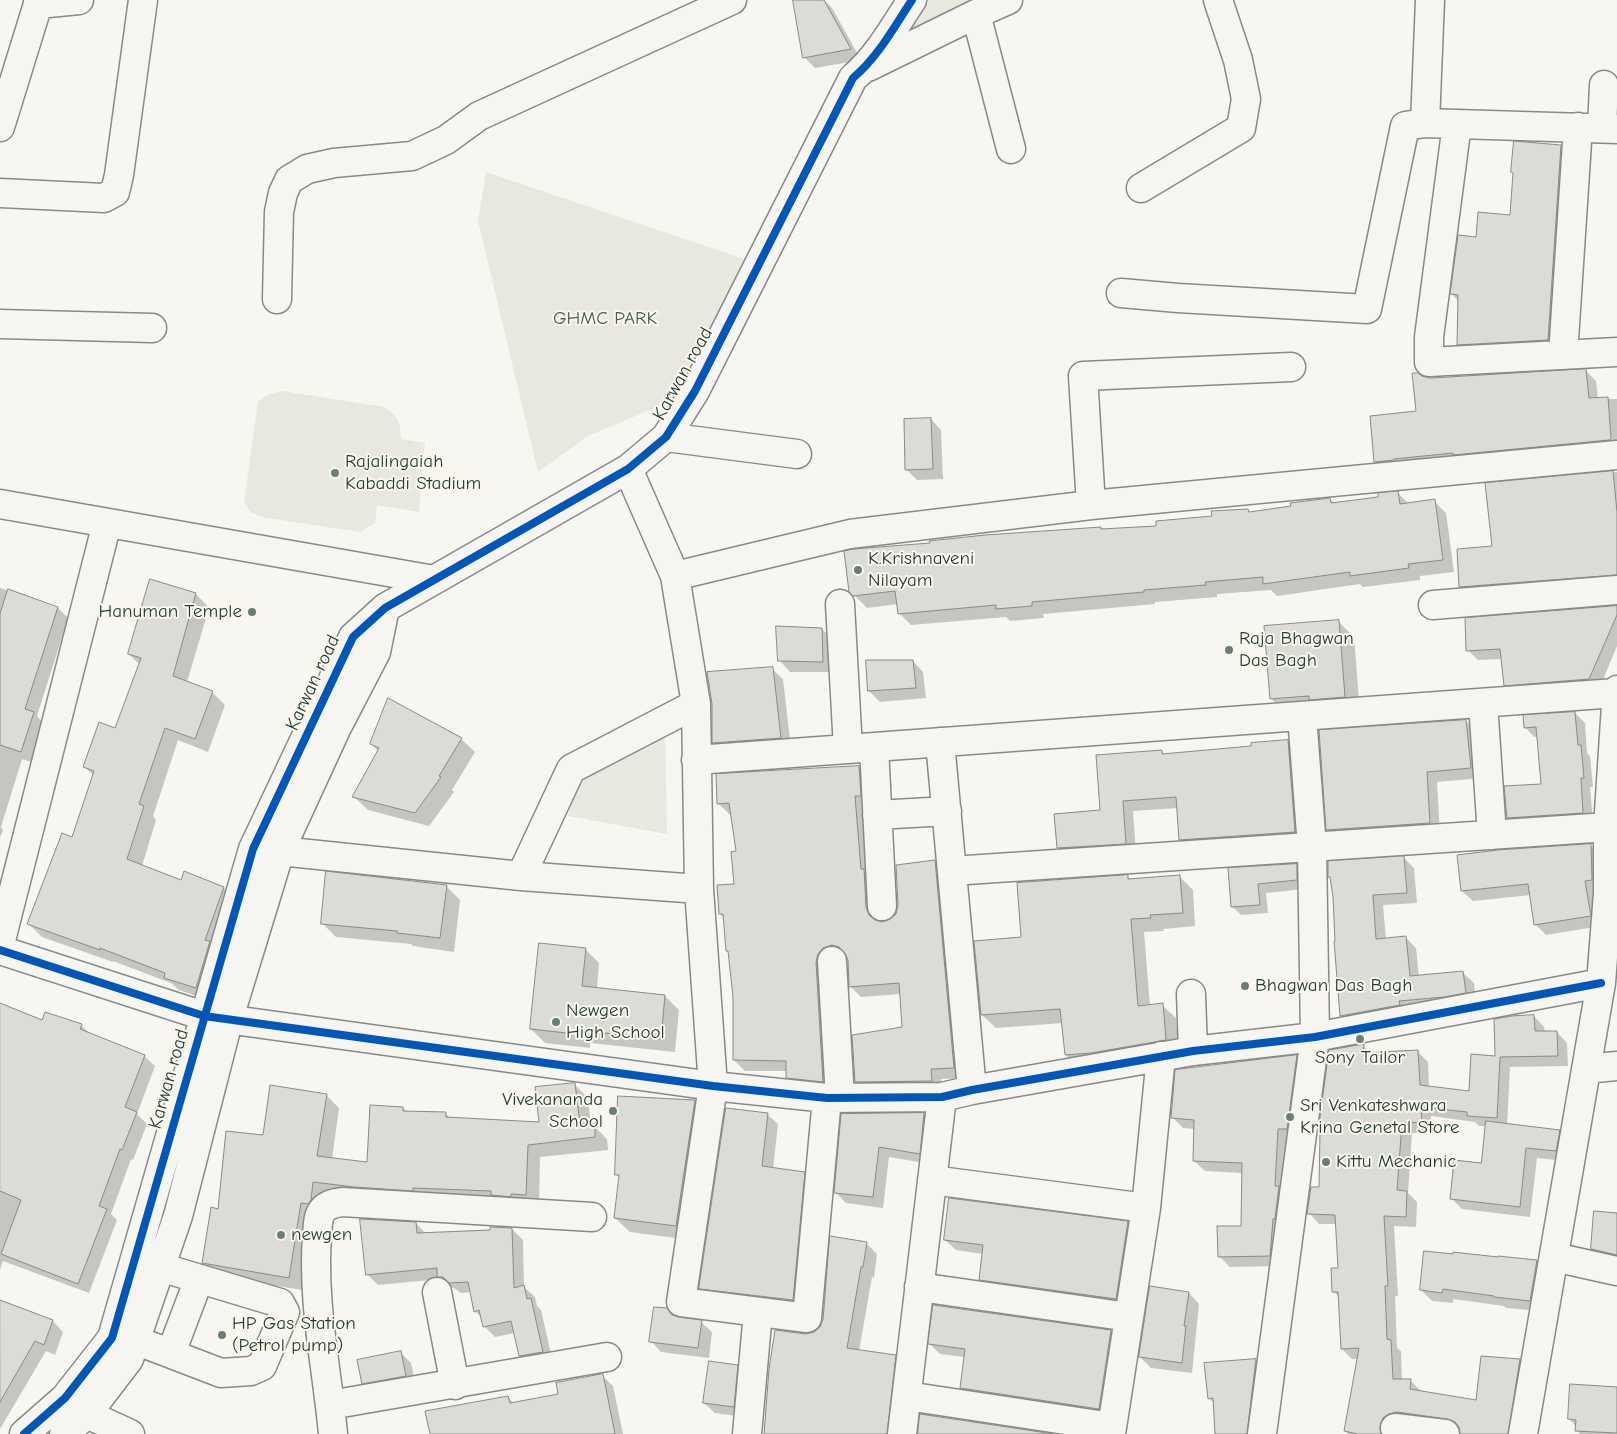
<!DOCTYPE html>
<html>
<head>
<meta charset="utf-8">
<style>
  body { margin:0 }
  canvas { display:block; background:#f8f6f0 }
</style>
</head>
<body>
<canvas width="1617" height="1434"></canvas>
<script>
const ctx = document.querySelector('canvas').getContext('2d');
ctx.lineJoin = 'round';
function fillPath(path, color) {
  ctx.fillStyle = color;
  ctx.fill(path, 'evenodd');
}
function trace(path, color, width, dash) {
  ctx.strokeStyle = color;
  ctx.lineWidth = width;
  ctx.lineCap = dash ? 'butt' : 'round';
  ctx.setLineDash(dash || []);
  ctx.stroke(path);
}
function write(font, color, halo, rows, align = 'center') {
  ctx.font = font + ' "Comic Neue",sans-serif';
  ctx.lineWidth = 4;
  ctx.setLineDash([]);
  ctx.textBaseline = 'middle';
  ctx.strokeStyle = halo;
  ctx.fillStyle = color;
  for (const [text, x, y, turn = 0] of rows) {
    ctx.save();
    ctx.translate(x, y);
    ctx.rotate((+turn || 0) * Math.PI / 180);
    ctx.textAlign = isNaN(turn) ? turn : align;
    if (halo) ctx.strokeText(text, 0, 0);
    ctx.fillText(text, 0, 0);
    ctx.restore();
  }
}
const green = new Path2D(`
  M917 0H997L888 37Z
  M486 172 759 264 695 391 588 436 538 472 478 221Z
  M282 391 384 407C398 416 401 422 401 439L425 443 419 512 377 505 375 523 360 532 261 517 251 512 244 503 258 402 269 394Z
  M665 726 667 834 568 816 581 775Z`);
const shadow = new Path2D(`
  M805 0H824L832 8 861 60 815 68 804 57Z
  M1561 146 1571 157 1559 350 1469 355 1458 344 1459 302 1452 294 1477 239 1511 217Z
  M1586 371 1596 381 1598 399H1617V450L1386 472 1376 462 1417 412 1422 377 1430 379Z
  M931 419 941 430 943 479 917 480 906 469Z
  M1617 472V585L1471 597 1461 586 1494 547 1487 484Z
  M1398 493 1409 504 1434 501 1446 513 1454 572 1420 576V580L1363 587 1360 584 1277 596 1271 590 1217 594V597L1155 602V604L1043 614 1044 618 1010 621 1006 617 911 625 899 613 898 604 867 608 850 591 1102 530 1158 527 1248 510 1251 513 1330 499 1335 504 1379 498Z
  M150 581 196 594 209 608 187 682 212 692 225 705 208 752 178 740 153 816 156 820 142 866 181 881 224 888 237 901 209 1000 179 990 171 983 113 961V962L42 937 29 924 73 839 94 776 85 767 116 730 140 665 129 654Z
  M0 588 58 608 68 618 37 716 44 724 31 762 22 759 1 827 3 830 0 837Z
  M1617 607V646L1599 689 1516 695 1505 685 1503 659 1478 660 1468 650Z
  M1338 621 1354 637 1360 713 1287 715 1271 698Z
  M822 629 833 640V672H790L780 661Z
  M913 661 923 672 926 698 880 702 869 691Z
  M772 669 783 679 791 748 724 753 714 743Z
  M1575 713 1585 723 1587 753 1590 756 1593 787H1590L1593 822 1517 827 1508 818 1542 785 1538 736 1534 737 1525 727Z
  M1466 721 1477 732 1481 778 1437 782 1440 834 1338 840 1328 830Z
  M461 739 475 752 452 790 454 792 429 826 368 810 354 797 379 752 371 744Z
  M1288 741 1298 752 1305 843 1191 850 1181 840 1178 808 1133 811 1136 854 1069 858 1058 848 1101 812 1161 751 1165 755 1252 748Z
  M859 767 870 778 878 922 882 923 891 920 897 914 935 862 946 873 965 1078 941 1079 942 1092 867 1093 856 1082 903 1028 901 994 861 997 850 986 848 957 843 956 834 1092 799 1088 788 1077 787 1071H745L734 1060V997L730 954 727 951 724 918 720 914 735 885 737 852 732 814H729L718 803Z
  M1590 845 1601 856V926L1546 935 1535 924 1531 895 1473 901 1462 891Z
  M1404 858 1414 868 1417 903 1383 905 1386 939 1405 937 1416 948 1419 977 1463 973 1474 983 1476 1003 1351 1027 1341 1016 1332 879 1329 877Z
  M1296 865 1305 874V889L1266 893 1268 913 1241 915 1232 906 1229 869Z
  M1127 876 1131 880 1179 876 1193 890 1195 926 1163 929 1164 931 1144 932 1150 1006 1162 1005 1176 1018 1179 1053 1079 1068 1066 1055 1063 1023 996 1028 982 1015 1022 938Z
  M446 886 460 900 454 952 413 946 411 944 336 937 322 923Z
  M585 949 599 963 597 989 665 996 679 1010 675 1052 590 1043V1048L545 1043 531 1029Z
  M0 1011 43 1021 81 1025 90 1034 144 1056 155 1066 137 1114 147 1124 133 1160 131 1159 111 1214 117 1220 89 1293 3 1261 0 1270Z
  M1534 1016 1544 1027 1545 1032H1557L1567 1043 1568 1066 1510 1067 1507 1125 1559 1131 1570 1142 1566 1161 1537 1158 1530 1217 1462 1209 1451 1198 1482 1164 1486 1126H1479L1475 1122 1431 1116V1132L1412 1133 1408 1193 1417 1202 1416 1227 1394 1226 1398 1296H1395L1397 1348 1401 1351 1402 1380 1411 1381 1421 1391 1477 1401 1520 1360 1530 1371 1519 1434H1461V1429L1458 1428 1408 1422 1391 1434H1348L1345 1431 1359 1359H1352L1342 1349 1340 1298 1334 1292 1339 1269 1337 1224H1319L1309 1213 1320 1188 1322 1134 1319 1132 1363 1045 1372 1054 1418 1052 1428 1062 1429 1087 1470 1093 1496 1058Z
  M1296 1056 1307 1067 1280 1266 1230 1267 1219 1256 1242 1227 1243 1173 1205 1171 1194 1161 1195 1129 1183 1128 1172 1117Z
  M575 1085 588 1098 591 1126H594L607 1139 608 1150 540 1157 539 1207 314 1215 302 1290 216 1276 203 1263 219 1210 264 1137 326 1095 339 1108 332 1159 369 1163 403 1108 407 1112 446 1114 451 1119 541 1124Z
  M695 1101 709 1116 691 1240 630 1232 615 1218 620 1178 617 1175Z
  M767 1114 778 1124 773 1169 804 1173 815 1184 803 1311 711 1299 700 1288Z
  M924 1114 935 1125 930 1164 889 1157 883 1208 846 1203 835 1192 842 1115Z
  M1617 1214V1263L1604 1260 1593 1249Z
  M416 1223 426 1234 512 1229 523 1240 524 1287 535 1297 537 1306 541 1310 553 1363 531 1367 520 1356 515 1333 495 1337 484 1326 483 1319 475 1311 471 1292 461 1293 454 1288 449 1287 441 1279 378 1285 367 1274Z
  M1128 1223 1138 1233 1126 1309 991 1290 980 1279 983 1254 956 1250 945 1240Z
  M866 1243 877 1254 874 1278 872 1277 859 1351 895 1357 906 1368 898 1434H765L806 1335 814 1333 821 1327Z
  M1537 1261 1547 1272 1541 1311 1506 1308 1504 1306 1453 1299V1303L1432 1301 1421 1290Z
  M1189 1293 1199 1304 1192 1373 1151 1368 1140 1357Z
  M0 1302 53 1321 63 1332 55 1355 46 1351 0 1429Z
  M673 1317 701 1322 712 1332 709 1358 661 1352 651 1341Z
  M1111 1331 1121 1342 1109 1419 972 1398 961 1388 965 1357 940 1354 930 1344Z
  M401 1353 411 1363 416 1386 374 1394 363 1383Z
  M1256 1360 1267 1371 1258 1434H1216L1215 1404 1209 1398Z
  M737 1366 748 1377 744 1417 715 1413 704 1403Z
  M602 1376 613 1386 623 1434H431L508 1397 514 1404 559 1395Z
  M1617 1388V1434H1580L1576 1430V1426L1569 1419Z`);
const building = new Path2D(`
  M793 0H824L851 49 803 58Z
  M1514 141 1561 145 1548 340 1457 345 1458 295 1450 294 1458 235 1476 237 1478 212 1510 215 1513 173 1511 172Z
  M1586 369 1589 398 1608 397 1611 438 1609 440 1453 455V453L1394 459V460L1374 462 1370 416 1416 411 1412 373H1418L1422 376 1430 378Z
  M931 418 933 469 905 470 904 419Z
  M1613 471 1617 512V575L1459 587 1457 549 1492 546 1485 483Z
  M1398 491 1400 504 1435 499 1443 560 1408 564 1409 568 1350 576V572L1263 584V577L1205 582 1206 585 1144 590V592L1032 602V606L996 609V605L898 614 895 591 853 596 849 592 844 551 853 549 930 543 929 541 985 535 1101 527V529L1156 526V521L1212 516 1211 511 1248 509 1249 512 1291 506 1290 503 1330 498 1331 503 1378 497V493Z
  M150 579 196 593 173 676 213 691 195 739 165 728 139 804 144 806 127 859 181 880 184 871 224 887 205 940 210 941 196 988 164 978 165 973 100 948V950L27 924 62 833 72 837 94 771 83 767 99 722 115 728 141 658 128 654Z
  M8 589 58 607 25 709 34 712 21 752 0 745V614Z
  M1617 606V615L1589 679 1504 686 1500 649 1466 651 1465 618Z
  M1339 620 1345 697 1309 700V696L1270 699 1264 626Z
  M776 626 822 628 823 662 778 661Z
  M866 660H913L916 688 868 691Z
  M773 667 781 738 712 743V704L707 672Z
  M388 698 462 738 439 776 441 777 415 813 352 797 379 748 370 744Z
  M1575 712 1578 745H1581L1584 778H1581L1583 813 1507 818 1504 786 1541 784 1536 727 1524 728 1523 715Z
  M1466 720 1471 768 1427 772 1430 823 1326 830 1319 730Z
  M1288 740 1295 832 1179 840 1176 797 1123 801 1126 844 1057 848 1054 814 1100 810 1096 755 1162 750V754L1251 746V743Z
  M859 766 861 796H855L861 869H864L866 907 869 915 875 920 882 922 890 919 896 914 898 905 896 865 935 860 954 1068 931 1069 932 1081 855 1082 852 1035 902 1027 899 983 849 987 848 960 845 953 839 947 832 945 823 948 818 954 816 962 823 1082 786 1078V1061L733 1060V997L728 951H726L723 914H719L717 885 734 884 731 852 736 851 729 803 717 804 716 774Z
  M1591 844 1592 880 1585 881 1591 916 1534 925 1528 884 1461 891 1457 855 1498 850Z
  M1404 856 1407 893 1373 895 1376 939 1406 936 1410 976 1463 971 1466 993 1444 997 1399 1001 1400 1005 1340 1016 1334 941H1335L1333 897 1330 877H1328V861Z
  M1297 864V880L1258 884 1260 905 1231 907 1228 868Z
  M326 871 447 885 440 938 397 933V931L321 924Z
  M1128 875V879L1180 875 1183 913 1150 915 1151 918 1131 919 1138 1006 1163 1003 1166 1040 1091 1053 1065 1055 1060 1009 981 1015 974 941 1021 937 1017 883Z
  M539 943 586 948 582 986 665 995 661 1039 577 1030 576 1034 530 1029Z
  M0 1003 42 1020 45 1012 82 1024 80 1029 145 1055 125 1107 137 1112 122 1150 120 1149 99 1206 107 1209 78 1284 1 1254 21 1200 0 1191Z
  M1534 1015 1535 1031H1557L1558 1056 1500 1057 1497 1118 1467 1116V1112L1421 1107 1422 1122 1402 1123 1397 1190 1407 1191 1406 1217 1384 1216 1388 1286H1385L1387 1339 1391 1340 1393 1379H1411L1410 1389 1476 1400 1481 1356 1520 1359 1508 1434H1460L1459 1427 1455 1422 1447 1419 1397 1412 1389 1414 1383 1418 1380 1426 1381 1434H1358L1344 1431 1359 1348 1341 1349 1338 1292H1332L1331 1268H1338L1335 1215 1307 1214 1311 1187H1319L1320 1132H1318L1329 1050 1364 1044 1363 1053 1418 1050 1420 1085 1469 1091 1471 1054 1495 1056 1494 1019 1512 1016Z
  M1297 1055 1287 1129H1278L1275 1186H1279L1275 1219H1273L1270 1256 1218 1257 1217 1226H1241L1242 1163 1193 1161 1194 1120 1171 1118 1175 1070Z
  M575 1083 580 1124H595V1137L528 1145 526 1195 511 1194V1197L491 1195V1191L413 1188V1191L354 1187 313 1182 311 1200 308 1204 301 1203 289 1278 202 1263 211 1207 218 1209 226 1131 263 1135 270 1085 327 1094 317 1156 367 1162 370 1105 403 1107V1111L446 1112V1117L539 1122 535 1087Z
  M618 1096 695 1100 676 1226 614 1218 619 1175H615Z
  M726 1108 768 1113 762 1166 805 1172 793 1300 699 1289Z
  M924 1113 920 1154 879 1147 873 1197 834 1193 841 1114Z
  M1486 1121 1560 1130 1556 1151 1526 1148 1520 1207 1450 1199 1454 1160 1481 1163Z
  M949 1198 1128 1221 1116 1299 979 1280 983 1245 944 1240Z
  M1594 1211 1617 1213V1255L1591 1249Z
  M360 1219 416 1222 417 1233 490 1230V1227L512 1228 514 1288 524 1285 527 1299 531 1298 543 1352 519 1356 511 1321 483 1327 479 1310 474 1312 468 1282 449 1283 443 1277H437V1268L366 1275Z
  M830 1236 867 1242 863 1267H861L847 1348 896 1355 887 1434H764L769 1369 775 1330 806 1334 814 1332 820 1327 823 1319Z
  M1424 1251 1453 1254V1252L1498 1257V1256L1537 1260 1530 1301 1494 1297V1296L1443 1289 1442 1293 1420 1290Z
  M1150 1286 1189 1292 1184 1326H1186L1182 1363 1139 1357Z
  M0 1300 53 1320 44 1345 35 1341 0 1402Z
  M933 1305 1111 1330 1099 1409 960 1388 965 1349 928 1344Z
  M654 1307 667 1308 672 1315 679 1317 702 1320 698 1348 649 1342Z
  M401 1351 406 1376 362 1384 357 1360Z
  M1256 1359 1247 1434H1215L1213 1398 1208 1399 1204 1363Z
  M709 1361 738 1365 734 1407 703 1403Z
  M603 1374 615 1434H430L425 1411 508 1396 510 1403 558 1394 556 1383Z
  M1570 1384 1617 1387V1433L1575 1431 1576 1420 1568 1419Z
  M920 1414 1054 1434H918Z`);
const minor = new Path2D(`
  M38 0V4L79 0
  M1430 0 1425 123 1617 129
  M976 14 1011 149
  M868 67 976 14 1008 0
  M1457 124 1429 337V362L1617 352
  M0 127 38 4
  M1602 128 1604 85
  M1141 188 1241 128 1246 99 1238 60 1218 0
  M0 193 104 198 115 192 119 175 143 0
  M1121 293 1178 298 1367 309 1405 126 1425 123
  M277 299 279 212 283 193 289 180 307 169 334 163 412 156 446 140 479 116 732 0
  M0 324 152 328
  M1563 355 1578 127
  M666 437 797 454
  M628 469 675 576 696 704 699 889 713 1086 681 1302 807 1318 827 1098
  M0 504 434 580
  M1091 505 1083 376 1291 367
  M675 576 850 534 1091 505 1617 455
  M840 604 848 749
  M1433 605 1617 590
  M1483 703 1492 835
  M940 742 972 1090
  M874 747 882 906
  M696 760 1616 693
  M877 815 947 811
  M280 851 521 876 699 889
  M952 871 1608 827
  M521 876 571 769 696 704
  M0 944 107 523
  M0 950 204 1016 713 1086 827 1098 942 1097 972 1090 1193 1051 1315 1037 1601 983
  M832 961 840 1098
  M1191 994 1193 1051
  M1586 1069 1617 1066
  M932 1180 1146 1208
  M1554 1257 1617 1271
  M919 1287 1129 1317
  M437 1292 455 1385
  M135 1340 221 1373 251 1371 262 1366 285 1312 280 1303 160 1267
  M171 1353 199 1279
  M907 1396 1112 1427
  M74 1404 87 1414 130 1434
  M330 1405 607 1357
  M1395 1428 1445 1434
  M24 1434 65 1398 112 1338 253 849 353 637 385 608 628 469 666 437 695 391 853 78C878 57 894 27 912 0
  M64 1434 87 1414 129 1359 178 1216 229 1018 280 851 337 727 376 652 385 608
  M333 1434C327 1368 312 1303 317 1236 318 1228 317 1218 322 1211 327 1204 335 1203 342 1202L592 1217
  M747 1434 758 1312
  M902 1434 942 1097
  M1111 1434 1146 1208 1161 1056
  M1262 1434 1315 1037 1312 847 1302 716
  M1523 1434 1601 983 1608 893V827L1617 690`);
const cycleway = new Path2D(`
  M0 950 204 1016 713 1086 827 1098 942 1097 972 1090 1193 1051 1315 1037 1601 983
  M24 1434 65 1398 112 1338 253 849 353 637 385 608 628 469 666 437 695 391 853 78C878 57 894 27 912 0`);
const markers = [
  [335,473,5,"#6b7e76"],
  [858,570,5,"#6b7e76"],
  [252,612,5,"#6b7e76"],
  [1229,650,5,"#6b7e76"],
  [1245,986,5,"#6b7e76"],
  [556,1022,5,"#6b7e76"],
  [1360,1039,5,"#6b7e76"],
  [613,1111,5,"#6b7e76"],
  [1290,1117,5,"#6b7e76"],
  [1326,1162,5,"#6b7e76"],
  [281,1235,5,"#6b7e76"],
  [222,1335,5,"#6b7e76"]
];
const parkNames = [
  ["GHMC PARK",605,319]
];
const streetNames = [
  ["Karwan road",683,374,-61],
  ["Karwan road",313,683,-65],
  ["Karwan road",169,1079,-74]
];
const poiNames = [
  ["Rajalingaiah",345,462],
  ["Kabaddi Stadium",345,484],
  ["K.Krishnaveni",868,559],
  ["Nilayam",868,581],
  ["Hanuman Temple",242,612,"right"],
  ["Raja Bhagwan",1239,639],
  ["Das Bagh",1239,661],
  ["Bhagwan Das Bagh",1255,986],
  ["Newgen",566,1011],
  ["High School",566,1033],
  ["Sony Tailor",1360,1058,"center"],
  ["Vivekananda",603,1100,"right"],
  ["School",603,1122,"right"],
  ["Sri Venkateshwara",1300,1106],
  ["Krina Genetal Store",1300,1128],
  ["Kittu Mechanic",1336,1162],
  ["newgen",291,1235],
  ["HP Gas Station",232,1324],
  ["(Petrol pump)",232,1346]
];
fillPath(green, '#e8e8df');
fillPath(shadow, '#0003');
fillPath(building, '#dbdbd7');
trace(building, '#868b86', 1);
trace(minor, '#868b86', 31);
trace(minor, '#f6f5f1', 28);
trace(cycleway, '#0057b8', 8);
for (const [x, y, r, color] of markers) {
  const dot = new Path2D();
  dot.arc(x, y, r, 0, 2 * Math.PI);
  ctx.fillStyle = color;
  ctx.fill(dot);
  trace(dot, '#fbf7ec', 2);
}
write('19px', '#455d53', '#fbf7ec', parkNames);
write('19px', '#1f3d34', '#fbf7ec', streetNames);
write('19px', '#1f3d34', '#fbf7ec', poiNames, 'left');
</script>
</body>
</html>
